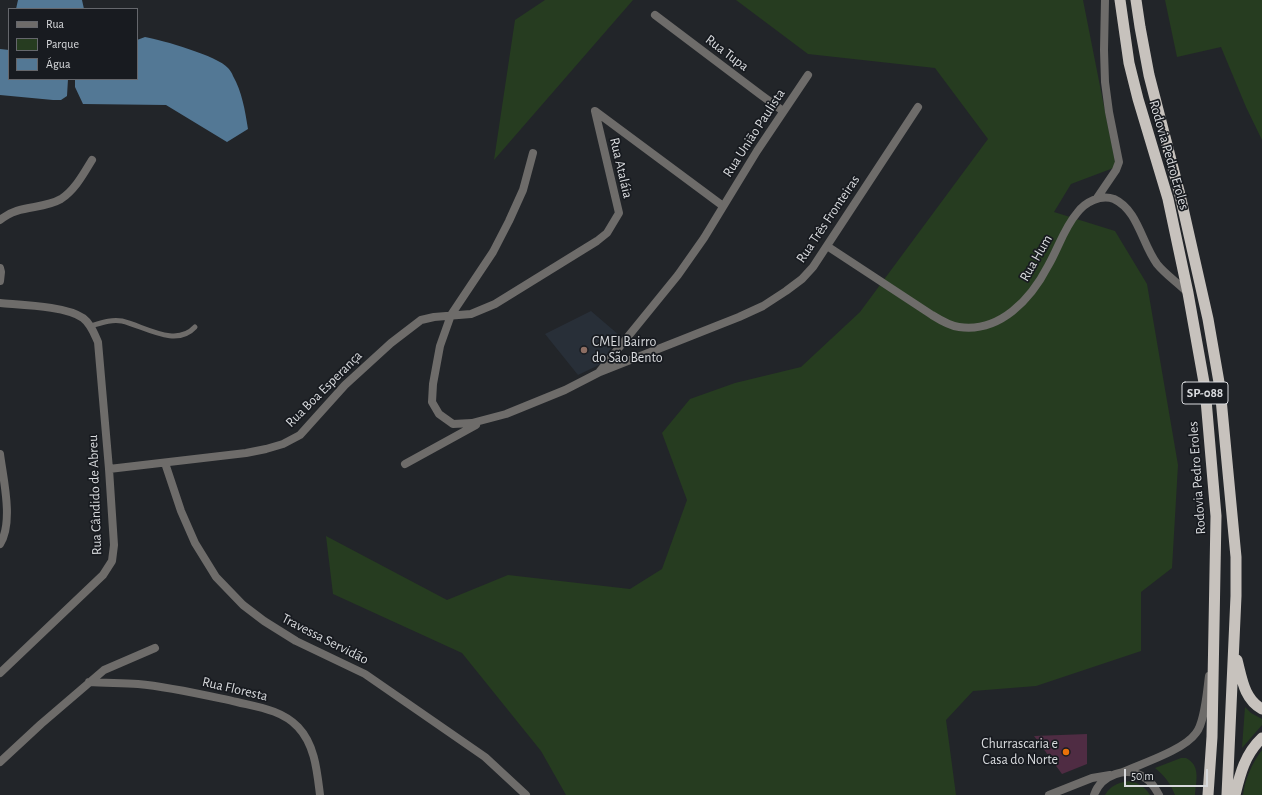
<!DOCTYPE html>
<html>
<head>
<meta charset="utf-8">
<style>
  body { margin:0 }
  #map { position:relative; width:1262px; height:795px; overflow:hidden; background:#222529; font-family:"Alegreya Sans",sans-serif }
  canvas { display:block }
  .legend { position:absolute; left:8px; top:8px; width:130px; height:72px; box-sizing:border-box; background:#181b20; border:1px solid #65676c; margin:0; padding:5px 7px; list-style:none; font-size:12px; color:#d8dadd }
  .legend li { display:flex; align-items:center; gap:8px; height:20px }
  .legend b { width:20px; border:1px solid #65676c }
  .scale { position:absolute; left:1124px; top:769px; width:84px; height:18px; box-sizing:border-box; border:2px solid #d8dadd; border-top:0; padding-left:5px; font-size:12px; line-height:14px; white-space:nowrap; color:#d8dadd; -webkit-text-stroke:3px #181b20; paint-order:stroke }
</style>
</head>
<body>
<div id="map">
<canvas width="1262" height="795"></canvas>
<ul class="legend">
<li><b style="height:5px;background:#6e6c6a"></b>Rua</li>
<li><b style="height:11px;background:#263c20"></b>Parque</li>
<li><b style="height:11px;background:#537895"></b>Água</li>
</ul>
<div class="scale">50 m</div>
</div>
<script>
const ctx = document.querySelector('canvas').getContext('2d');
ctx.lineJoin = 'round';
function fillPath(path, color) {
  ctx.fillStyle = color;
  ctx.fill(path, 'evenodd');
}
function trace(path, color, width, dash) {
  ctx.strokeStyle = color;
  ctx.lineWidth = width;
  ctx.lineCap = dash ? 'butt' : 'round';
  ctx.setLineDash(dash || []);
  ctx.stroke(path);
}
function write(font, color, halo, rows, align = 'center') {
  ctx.font = font + ' "Alegreya Sans",sans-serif';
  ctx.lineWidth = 3.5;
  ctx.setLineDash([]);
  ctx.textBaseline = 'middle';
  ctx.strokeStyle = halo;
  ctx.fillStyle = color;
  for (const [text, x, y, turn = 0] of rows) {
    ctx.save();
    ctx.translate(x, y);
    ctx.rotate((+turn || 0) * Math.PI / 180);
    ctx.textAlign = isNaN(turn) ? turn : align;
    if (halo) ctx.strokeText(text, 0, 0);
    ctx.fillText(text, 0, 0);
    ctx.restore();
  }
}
const built = new Path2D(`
  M591 311 619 335 601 364 578 375 545 334Z`);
const green = new Path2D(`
  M545 0H633L494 160 515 20Z
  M736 0H1083L1116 167 1071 184 1054 212 1115 231 1147 284 1178 465 1172 568 1141 592V651L1036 686 973 691 946 720 956 795H566L541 751 462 653 333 594 326 536 447 600 508 575 630 589 662 569 687 500 662 433 690 399 735 383 801 367 860 312 988 139 935 68 808 54Z
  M1165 0H1262V140L1246 107 1221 47 1177 57Z
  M1245 707 1251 713 1262 719V725L1242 748Z
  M1262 750V795H1243C1245 779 1252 763 1262 750Z
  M1181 758H1186C1201 766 1196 780 1195 795H1175C1170 783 1165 776 1155 768Z
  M1131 781C1140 784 1145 787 1150 795H1105C1111 785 1119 782 1131 781Z`);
const water = new Path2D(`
  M18 0H82L84 9H16Z
  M145 37C162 40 218 56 228 68 230 70 232 73 233 76 242 92 245 110 248 129L227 142 166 105 83 104 75 87V79H137V40Z
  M0 49 9 50V79H68L67 96 61 100H53L0 95Z`);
const building = new Path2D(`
  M1087 734V764L1062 774 1034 736Z`);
const service = new Path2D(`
  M91 326C101 323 111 319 122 321 144 326 176 348 195 327`);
const minor = new Path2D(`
  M655 15 761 95 783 111
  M533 153 523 190 509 221 493 252 451 315 440 346 433 384 432 402 439 414 453 424 472 423 506 414 565 390 600 372 739 317 763 306 786 291 802 279 813 267 918 107
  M1097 198 1116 170 1119 162 1109 112 1105 82 1104 50 1105 0
  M0 220C19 204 42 210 61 199 75 190 84 173 92 160
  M827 246 932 315C940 320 950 326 959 327 1000 333 1031 299 1048 266 1058 249 1064 228 1077 213 1085 202 1101 194 1114 199 1138 210 1142 244 1157 264 1165 274 1178 283 1188 293
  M0 268 1 272 0 281
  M0 303C22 305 66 306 83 318 91 324 94 333 98 342L109 469 114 545 112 561 103 575 0 673
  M600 371 678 275 704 238 757 151 808 75
  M0 454C3 478 14 522 0 544
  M165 463 181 511 195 543 216 577 243 605 264 621 296 641 365 674 485 757 526 795
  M405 464 476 425
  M109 469 246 453 266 449 283 444 300 435 345 385 391 343 421 320 434 317 471 314 495 304 597 241 607 233 619 213 595 111 723 206
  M89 682C105 683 122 683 138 684 171 687 204 695 237 702 258 707 282 710 298 727 315 745 317 771 320 795
  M0 762 41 724 104 670 155 648`);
const tertiary = new Path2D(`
  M1123 772C1143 763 1184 750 1196 733 1205 722 1207 690 1209 676
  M1049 795 1092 778 1110 775
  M1094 795C1101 775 1127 765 1145 778 1152 782 1155 788 1159 795`);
const trunk = new Path2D(`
  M1120 0 1129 63 1138 99 1168 199 1188 293 1205 388 1216 516 1212 737 1208 795
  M1136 0 1140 27 1149 75 1180 195 1208 319 1220 388 1236 557V596L1227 795
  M1237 660C1242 679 1244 699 1262 709
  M1235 795C1240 774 1245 754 1262 738`);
const markers = [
  [584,350,4,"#8d6e63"],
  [1066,752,4,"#e8710a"]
];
const shields = [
  [1205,393,46]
];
const shieldNames = [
  ["SP-088",1205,393]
];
const streetNames = [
  ["Rua Tupa",727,53,37],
  ["Rua União Paulista",754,133,-57],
  ["Rodovia Pedro Eroles",1169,155,74],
  ["Rua Ataláia",621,168,77],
  ["Rua Três Fronteiras",828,219,-56],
  ["Rua Hum",1036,258,-60],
  ["Rua Boa Esperança",324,389,-45],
  ["Rodovia Pedro Eroles",1197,478,-94],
  ["Rua Cândido de Abreu",95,495,-92],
  ["Travessa Servidão",325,639,27],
  ["Rua Floresta",235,689,13]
];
const poiNames = [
  ["CMEI Bairro",592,342],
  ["do São Bento",592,358],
  ["Churrascaria e",1058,744,"right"],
  ["Casa do Norte",1058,760,"right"]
];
fillPath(built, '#282f38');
fillPath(green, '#263c20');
fillPath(water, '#537895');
fillPath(building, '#4f2c43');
trace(service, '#6e6c6a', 5);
trace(minor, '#6e6c6a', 8);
trace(tertiary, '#6e6c6a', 8);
trace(trunk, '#c7c2bd', 11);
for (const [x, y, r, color] of markers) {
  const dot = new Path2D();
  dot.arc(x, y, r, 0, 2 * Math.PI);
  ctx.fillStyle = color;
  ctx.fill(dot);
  trace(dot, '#181b20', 1.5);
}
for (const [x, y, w] of shields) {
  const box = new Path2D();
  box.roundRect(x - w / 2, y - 11, w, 22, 3);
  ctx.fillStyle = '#181b20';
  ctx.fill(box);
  trace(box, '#d8dadd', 1);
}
write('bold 13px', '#d8dadd', null, shieldNames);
write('14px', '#d8dadd', '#181b20', streetNames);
write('14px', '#d8dadd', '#181b20', poiNames, 'left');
</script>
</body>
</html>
